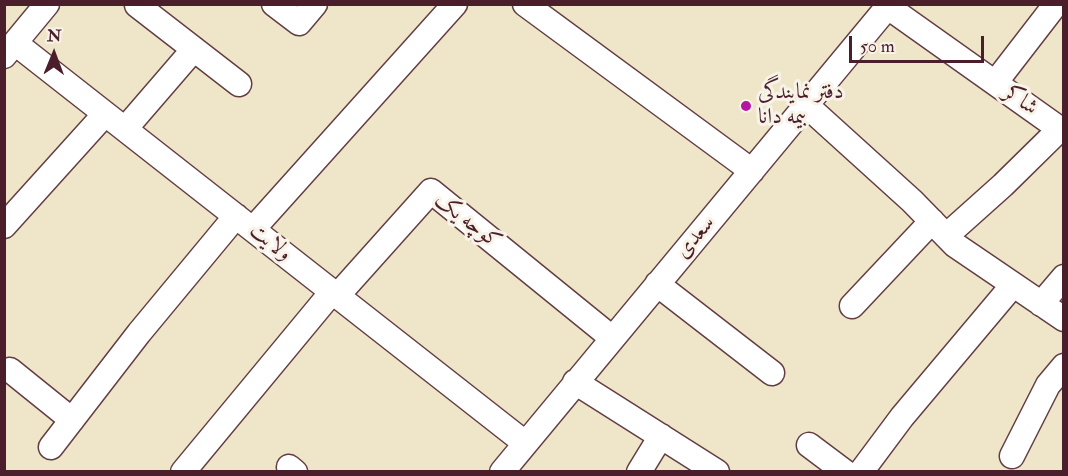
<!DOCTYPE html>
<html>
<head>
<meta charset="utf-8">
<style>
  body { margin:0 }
  #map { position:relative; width:1068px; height:476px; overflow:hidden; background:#efe6ca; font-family:"IM FELL Double Pica",serif }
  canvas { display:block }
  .frame { position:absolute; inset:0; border:6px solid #4a1f2b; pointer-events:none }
  .north { position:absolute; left:24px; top:24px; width:60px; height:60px; -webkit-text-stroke:4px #f7f3e8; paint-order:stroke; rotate:1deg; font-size:16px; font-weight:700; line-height:24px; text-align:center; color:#4a1f2b }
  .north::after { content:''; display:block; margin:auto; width:21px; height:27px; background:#4a1f2b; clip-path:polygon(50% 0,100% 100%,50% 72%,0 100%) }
  .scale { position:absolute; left:849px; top:36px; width:135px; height:27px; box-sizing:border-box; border:3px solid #4a1f2b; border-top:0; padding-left:8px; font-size:18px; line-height:21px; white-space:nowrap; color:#4a1f2b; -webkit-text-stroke:4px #f7f3e8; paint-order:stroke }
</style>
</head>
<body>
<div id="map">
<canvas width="1068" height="476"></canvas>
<div class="frame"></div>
<div class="north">N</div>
<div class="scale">50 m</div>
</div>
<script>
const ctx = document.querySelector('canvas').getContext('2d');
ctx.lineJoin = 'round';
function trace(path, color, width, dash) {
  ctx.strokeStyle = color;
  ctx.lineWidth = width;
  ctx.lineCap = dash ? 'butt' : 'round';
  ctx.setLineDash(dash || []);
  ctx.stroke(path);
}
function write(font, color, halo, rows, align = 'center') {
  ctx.font = font + ' "IM FELL Double Pica",Amiri,serif';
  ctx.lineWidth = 6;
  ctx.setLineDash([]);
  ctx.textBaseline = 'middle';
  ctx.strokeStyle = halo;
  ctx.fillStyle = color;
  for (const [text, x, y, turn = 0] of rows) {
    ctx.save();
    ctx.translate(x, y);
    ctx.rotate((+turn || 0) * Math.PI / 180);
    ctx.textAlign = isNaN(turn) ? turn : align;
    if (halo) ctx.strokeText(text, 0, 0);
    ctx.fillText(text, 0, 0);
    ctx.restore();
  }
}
const minor = new Path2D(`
  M274 4 299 23 315 4
  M525 4 752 171
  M137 5 239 84
  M888 7 1064 132
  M15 43 525 443
  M4 56 47 4
  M995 83 1056 4
  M806 105 912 201 955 245 1064 319
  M125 129 194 49
  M4 226 105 114
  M253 229 455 4
  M946 236 1003 185 1060 129
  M657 284 772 373
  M337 296 431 191 612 338
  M1041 304 1064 277
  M852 306 932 221
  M10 370 72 420
  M575 382 717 472
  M809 445 845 472
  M51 447 139 333 236 216
  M1012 456 1048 385 1064 366
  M289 467 295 472
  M183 472 332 292
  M502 472 890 4
  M639 472 661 436
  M861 472 902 417 1013 285`);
const markers = [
  [746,106,6,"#b5179e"]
];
const poiNames = [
  ["دفتر نمایندگی",758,93],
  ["بیمه دانا",758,118]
];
const streetNames = [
  ["شاکر",1020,101,35],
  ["کوچه یک",467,222,37],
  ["سعدی",696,238,-50],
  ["ولایت",270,243,38]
];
trace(minor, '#633d43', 27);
trace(minor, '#fff', 24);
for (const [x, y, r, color] of markers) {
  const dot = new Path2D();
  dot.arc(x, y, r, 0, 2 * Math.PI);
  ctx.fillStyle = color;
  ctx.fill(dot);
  trace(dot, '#f7f3e8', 2);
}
write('22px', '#4a1f2b', '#f7f3e8', poiNames, 'left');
write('22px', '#4a1f2b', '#f7f3e8', streetNames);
</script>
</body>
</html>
